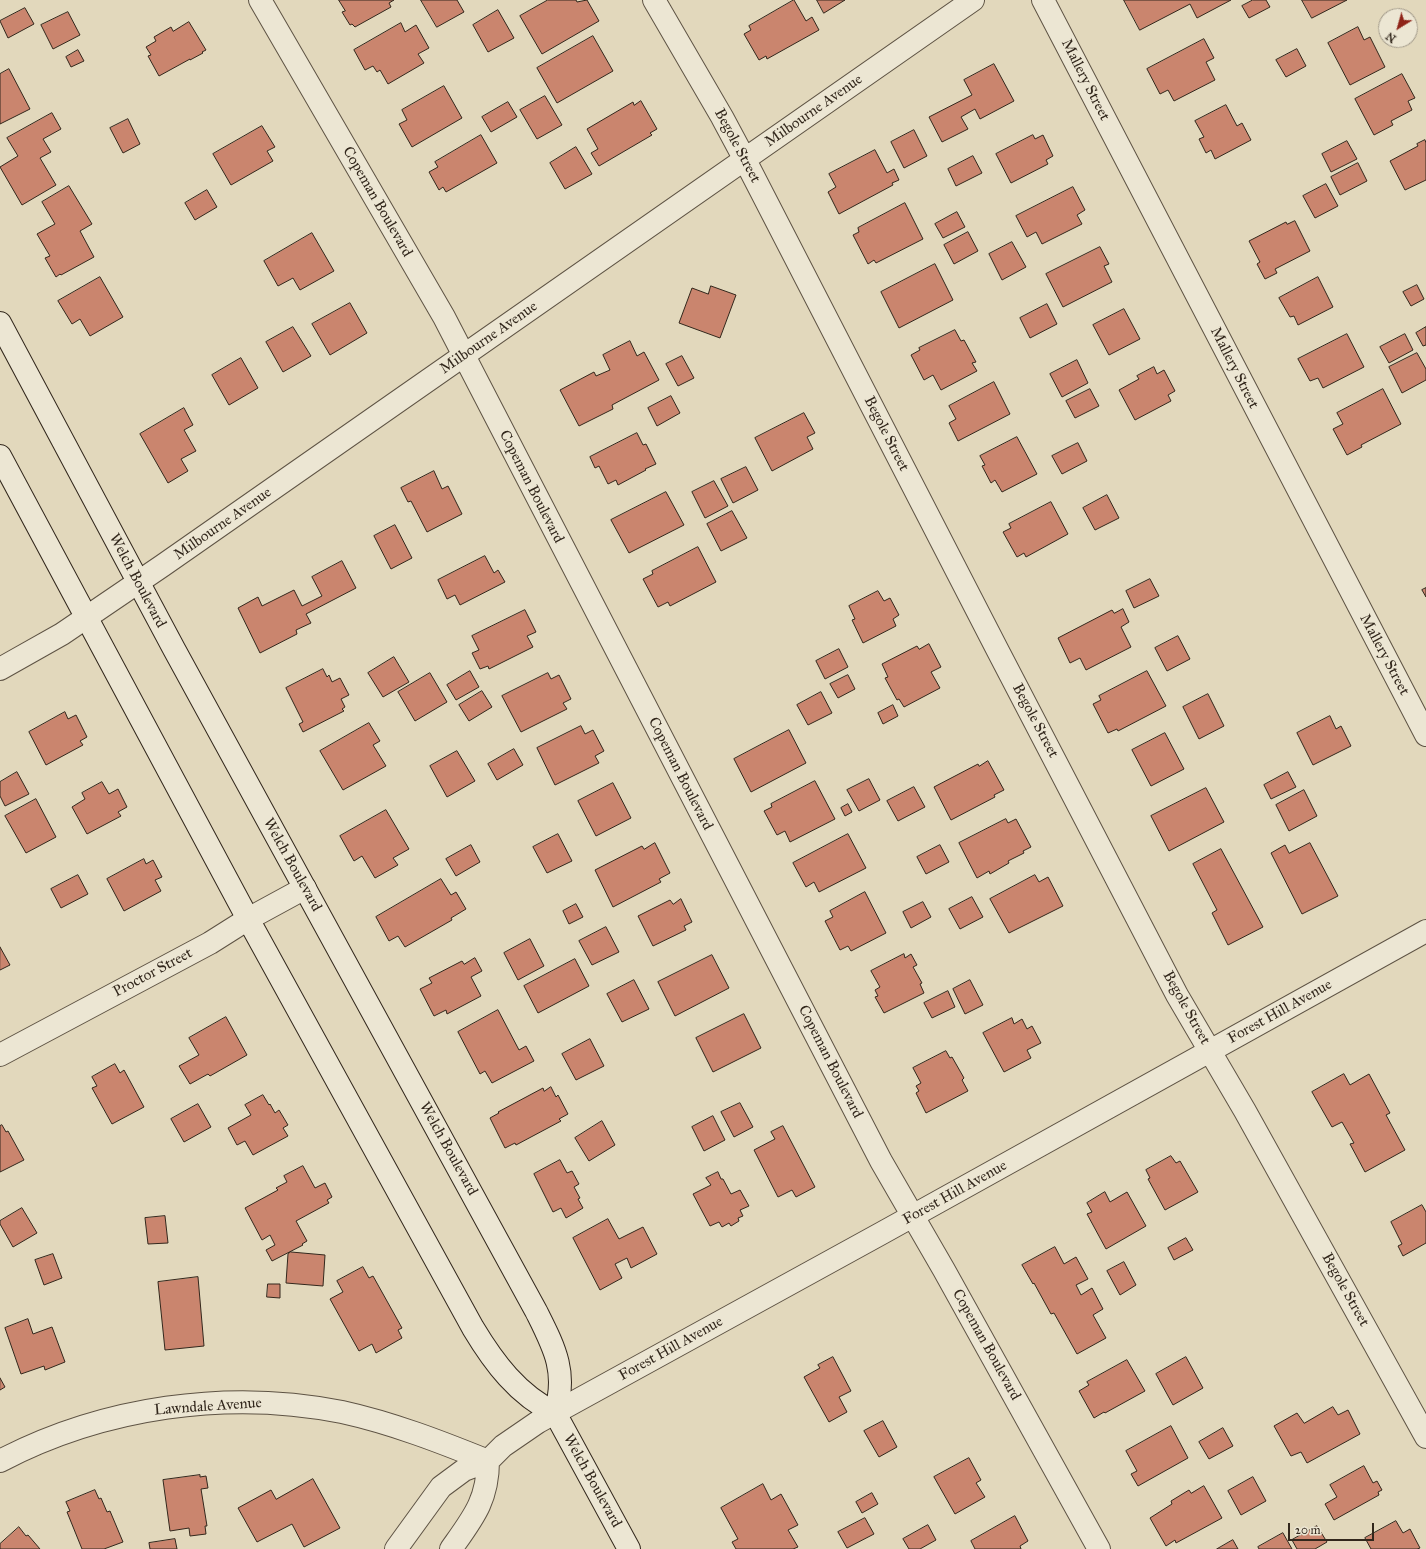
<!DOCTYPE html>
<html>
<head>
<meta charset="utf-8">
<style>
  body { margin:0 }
  #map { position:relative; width:1426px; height:1549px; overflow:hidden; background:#e2d8bc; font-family:"IM FELL Great Primer",serif }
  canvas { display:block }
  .north { position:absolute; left:1378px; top:8px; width:40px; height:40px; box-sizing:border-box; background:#ece6d3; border:1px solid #a29a8a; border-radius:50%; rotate:217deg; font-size:11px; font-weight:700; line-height:16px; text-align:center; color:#32271c }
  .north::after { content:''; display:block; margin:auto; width:14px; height:18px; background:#8f2418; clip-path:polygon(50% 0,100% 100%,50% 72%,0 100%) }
  .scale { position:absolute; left:1288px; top:1523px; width:86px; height:18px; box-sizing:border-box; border:2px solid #32271c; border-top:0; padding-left:5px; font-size:12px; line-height:14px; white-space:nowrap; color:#32271c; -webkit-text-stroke:3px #ece6d3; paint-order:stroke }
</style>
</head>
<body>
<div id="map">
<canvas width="1426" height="1549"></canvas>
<div class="north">N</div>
<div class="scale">20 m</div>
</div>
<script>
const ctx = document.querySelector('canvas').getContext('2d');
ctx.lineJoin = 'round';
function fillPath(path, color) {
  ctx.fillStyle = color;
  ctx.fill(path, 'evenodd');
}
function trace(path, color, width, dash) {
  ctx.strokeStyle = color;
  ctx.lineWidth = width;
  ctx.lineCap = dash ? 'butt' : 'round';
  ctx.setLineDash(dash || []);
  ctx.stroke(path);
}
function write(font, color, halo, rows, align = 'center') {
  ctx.font = font + ' "IM FELL Great Primer",serif';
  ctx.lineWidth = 3;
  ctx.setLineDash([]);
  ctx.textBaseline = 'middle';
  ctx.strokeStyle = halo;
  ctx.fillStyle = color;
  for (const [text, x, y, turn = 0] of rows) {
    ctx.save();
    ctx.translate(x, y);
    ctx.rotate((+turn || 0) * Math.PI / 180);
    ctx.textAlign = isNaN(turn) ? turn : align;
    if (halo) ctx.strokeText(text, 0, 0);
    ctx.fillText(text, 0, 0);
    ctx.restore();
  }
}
const building = new Path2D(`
  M339 0H394L389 3 391 7 355 27 352 24 350 25 342 12 345 11Z
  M421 0H457L464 12 437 27Z
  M548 0H576L577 2 587 0 599 21 542 54 520 16Z
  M794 0 806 21 812 17 819 30 767 59 766 56 759 60 744 34 751 30 749 26Z
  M817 0H845L824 13Z
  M1124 0H1231L1197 18 1190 4 1140 30Z
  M1253 0H1266L1270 7 1249 18 1242 6Z
  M1302 0H1347L1312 18Z
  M25 8 34 24 8 38 0 21Z
  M498 10 514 38 488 52 473 25Z
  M68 12 80 35 53 49 41 25Z
  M189 22 206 50 202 52 203 53 190 60V59L159 76 148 56 151 55 146 47 156 41 154 37 171 27 173 31Z
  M401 23 405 32 416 25 429 48 418 54 424 63 388 84 380 70 377 72 373 66 365 70 354 50Z
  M1358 27 1364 40 1370 37 1385 67 1350 85 1328 43Z
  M593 36 613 71 557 103 537 68Z
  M1204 39 1214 58 1206 62 1215 80 1174 101 1168 90 1160 94 1147 69Z
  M1297 49 1306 66 1286 77 1276 60Z
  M78 50 84 61 71 67 66 57Z
  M994 64 1014 101 980 119 975 109 961 117 968 129 942 142 929 117 972 95 964 80Z
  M9 69 30 109 0 124V74Z
  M1402 74 1415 98 1408 101 1412 110 1391 121 1393 125 1374 135 1355 99Z
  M444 86 462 118 412 147 399 124 407 120 402 110Z
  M545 96 562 125 537 139 520 110Z
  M641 101 657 129 650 133 652 135 599 166 591 153 598 149 587 129 633 102 634 105Z
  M508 102 517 117 491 132 482 117Z
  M1226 105 1237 126 1242 123 1251 140 1215 159 1211 150 1206 153 1199 139 1204 137 1195 121Z
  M52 113 61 129 43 139 51 152 40 158 56 185 22 205 0 167 18 156 7 138Z
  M128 119 140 144 123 153 110 128Z
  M262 126 275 147 267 151 273 161 231 185 213 154Z
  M914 130 927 156 904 168 891 142Z
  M481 135 497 163 446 192 443 187 439 190 429 172 438 167 435 162Z
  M1033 135 1035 139 1043 135 1053 156 1046 160 1048 164 1011 183 996 154Z
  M1425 140 1426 143V180L1405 190 1390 161 1418 146 1417 144Z
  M1347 141 1357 159 1331 172 1322 154Z
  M576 147 592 174 565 189 550 163Z
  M875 150 887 173 894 169 899 180 892 183 893 185 839 214 828 192 836 187 829 174Z
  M973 156 982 173 956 186 948 169Z
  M1358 163 1367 181 1340 195 1331 177Z
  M1326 184 1338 206 1315 218 1303 196Z
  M69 186 92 224 80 231 94 257 61 275 60 274 56 277 45 258 50 256 37 234 55 224 42 202Z
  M1073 187 1085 210 1077 215 1082 224 1042 244 1036 232 1027 237 1016 216Z
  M207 190 217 207 195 220 185 203Z
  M905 203 923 239 876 263 874 260 868 264 853 235 859 232 858 228Z
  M957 212 965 227 943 238 935 224Z
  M1295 221 1310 251 1275 269 1277 273 1265 279 1257 264 1260 262 1249 241 1286 222 1287 224Z
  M968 232 978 251 954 264 944 245Z
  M312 233 334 271 300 290 293 278 278 286 264 261Z
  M1012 242 1026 267 1002 280 989 254Z
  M1100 247 1109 264 1104 266 1112 282 1063 307 1046 274Z
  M935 264 953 300 899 328 881 292Z
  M100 277 123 317 90 336 80 319 72 324 58 301Z
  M1318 277 1333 307 1298 325 1294 316 1290 317 1279 298Z
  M1417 285 1424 299 1411 306 1403 292Z
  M711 286 736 295 720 338 679 323 692 288 708 294Z
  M350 303 367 333 330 355 312 324Z
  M1047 304 1057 324 1030 338 1020 318Z
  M1124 309 1140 339 1109 355 1093 325Z
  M293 327 311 356 283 372 266 342Z
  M1426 327V345L1423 346 1416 333Z
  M955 330 961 341 964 340 976 362 972 363 977 371 941 390 933 375 924 380 911 355 920 350 919 348Z
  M1347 334 1364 367 1323 388 1318 378 1310 381 1298 359Z
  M1405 334 1413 350 1389 363 1380 347Z
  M630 341 637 356 644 352 659 380 612 405 613 409 579 426 560 390 594 372 596 376 610 370 603 355Z
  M1417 353 1426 369V380L1402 393 1389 367Z
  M682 356 694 378 678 386 666 364Z
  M241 358 258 388 229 405 212 375Z
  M1077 360 1088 383 1062 397 1050 374Z
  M1154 367 1157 374 1164 370 1175 391 1168 395 1171 401 1135 420 1119 390 1139 379 1137 376Z
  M994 382 1010 414 958 441 949 423 956 419 949 406Z
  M1090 389 1099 406 1075 418 1066 401Z
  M1383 389 1401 424 1361 445 1362 447 1347 455 1333 429 1343 424 1337 413Z
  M671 396 680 413 657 426 648 408Z
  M184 408 193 425 184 430 196 451 181 459 188 471 168 483 140 434Z
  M804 413 815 433 807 437 813 449 772 471 755 438Z
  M637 433 643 445 646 444 656 464 645 469 646 470 618 485 616 480 608 484 599 466 595 468 590 457Z
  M1017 437 1037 474 1002 492 995 480 991 483 982 466 985 465 980 456Z
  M1078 443 1087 461 1062 474 1052 456Z
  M746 467 758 490 733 503 721 479Z
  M434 471 442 489 448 486 462 514 427 532 411 501 408 502 401 488Z
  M714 481 728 506 705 518 692 492Z
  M666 492 684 525 629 553 611 520Z
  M1107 495 1119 518 1095 530 1083 508Z
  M1051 502 1068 534 1026 557 1024 553 1017 557 1003 532 1011 528 1009 524Z
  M732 511 747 538 721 551 707 524Z
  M395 525 412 558 391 569 374 536Z
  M698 547 716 582 670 606 668 602 658 607 643 579 653 574 652 571Z
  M485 556 494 573 498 570 505 582 460 605 455 595 447 599 438 580Z
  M342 561 356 588 306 614 311 623 296 630 297 634 260 653 238 608 258 597 262 606 294 590 302 606 322 596 312 577Z
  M1150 579 1159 596 1134 608 1126 591Z
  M1426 588V597L1422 590Z
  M878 591 884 601 890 598 899 615 893 619 896 626 863 643 852 620 855 619 849 606Z
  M1123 609 1129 622 1121 627 1131 647 1086 670 1080 658 1070 663 1058 638 1112 610 1114 613Z
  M525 610 536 632 527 636 533 647 489 669 488 666 480 669 472 653 479 650 472 636Z
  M1178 636 1190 659 1167 671 1155 648Z
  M929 644 941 667 931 672 940 688 904 707 899 699 897 700 885 678 888 677 882 664 917 646 919 649Z
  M839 649 848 667 825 679 816 661Z
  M394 657 409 682 383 697 368 673Z
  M323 669 327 677 329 675 332 682 340 678 349 695 341 699 345 707 342 709 344 711 303 732 299 724 303 722 286 688Z
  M470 671 479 687 456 700 447 685Z
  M1147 671 1166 706 1118 731 1117 729 1108 733 1093 704 1101 700 1099 696Z
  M430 673 447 702 415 721 398 692Z
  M548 673 551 679 559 675 571 699 563 703 567 709 521 732 502 696Z
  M848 675 855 689 838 698 830 684Z
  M482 691 492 707 469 721 459 705Z
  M821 692 832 713 808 725 797 705Z
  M1208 694 1224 726 1199 739 1183 707Z
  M893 705 898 716 883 724 878 713Z
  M65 712 68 719 76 715 87 737 80 741 83 745 46 765 29 732Z
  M1330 716 1336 729 1341 726 1351 746 1313 765 1297 733Z
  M369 723 380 741 373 745 386 766 343 790 320 751Z
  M581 726 585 734 593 730 604 751 595 756 599 763 555 785 537 748Z
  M789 730 806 763 751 792 734 759Z
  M1165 733 1184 769 1151 786 1132 750Z
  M514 749 523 765 497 780 488 764Z
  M457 751 475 781 447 797 430 766Z
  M988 761 1004 790 994 795 995 797 951 820 934 787 978 764 979 766Z
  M17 772 29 794 5 806 0 796V782Z
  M1288 772 1296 787 1271 799 1264 785Z
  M869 779 880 800 859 811 847 790Z
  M815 781 835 819 790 842 785 831 777 835 764 811 772 807 771 804Z
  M102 782 109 794 118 789 127 807 118 812 121 816 87 834 72 807 85 799 82 793Z
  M613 783 631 818 596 836 578 801Z
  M914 787 925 807 898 821 887 801Z
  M1206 788 1224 822 1169 851 1151 816Z
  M1304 790 1317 816 1289 831 1276 805Z
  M36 799 56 837 26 853 5 816Z
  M848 804 852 812 845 816 841 808Z
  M386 810 409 849 393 858 398 865 375 878 362 856 354 861 340 836Z
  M1006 819 1008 823 1016 819 1031 847 1023 851 1024 853 1008 861 1009 863 990 874 989 871 977 878 959 843Z
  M558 834 572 861 547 873 533 847Z
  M848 834 866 868 819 892 814 882 806 887 793 863Z
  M655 843 670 873 659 879 661 882 613 907 595 870 642 846 644 849Z
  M1310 843 1338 896 1302 914 1271 853 1285 845 1289 853Z
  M471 845 480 862 456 876 446 859Z
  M940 845 949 862 926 874 917 857Z
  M1221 849 1263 927 1228 945 1212 913 1217 910 1193 864Z
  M144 859 146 864 153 860 162 877 155 880 161 891 124 911 107 879Z
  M78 875 88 894 61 908 51 889Z
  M1035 875 1039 882 1048 877 1063 906 1009 933 990 899Z
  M441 879 451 895 456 892 466 909 451 918 452 920 405 947 398 936 389 941 376 917Z
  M865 892 886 933 851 951 848 946 840 950 825 921 833 917 830 911Z
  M972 897 983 917 960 929 949 909Z
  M681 899 692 922 684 926 686 930 653 946 638 916 670 900 673 904Z
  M923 902 931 917 911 928 903 912Z
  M576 904 583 917 569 924 563 911Z
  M606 927 619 952 592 965 579 941Z
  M530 939 544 966 518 980 504 953Z
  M0 947 10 965 0 970Z
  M904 954 905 958 911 954 917 965 913 967 922 983 920 984 924 993 884 1013 875 997 878 996 875 990 880 987 871 971Z
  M712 955 729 988 675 1016 658 982Z
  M475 958 482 971 471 977 481 996 447 1014 446 1010 434 1016 420 989 432 983 429 978 462 961 464 964Z
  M575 959 589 986 538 1013 524 986Z
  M634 980 649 1009 622 1022 607 994Z
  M970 980 983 1005 965 1014 953 989Z
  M948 991 955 1007 932 1018 924 1003Z
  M498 1010 519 1050 526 1046 534 1061 492 1083 485 1071 480 1074 458 1032Z
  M744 1014 761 1048 713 1072 696 1038Z
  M226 1017 247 1055 210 1076 208 1074 190 1084 179 1066 199 1055 189 1038Z
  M1012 1018 1014 1024 1022 1019 1027 1029 1032 1026 1041 1043 1027 1050 1031 1058 1004 1072 983 1033Z
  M590 1039 604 1066 576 1080 562 1054Z
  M946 1051 950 1058 952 1057 964 1078 962 1080 968 1091 926 1113 916 1093 919 1091 916 1086 921 1083 913 1068Z
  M115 1064 120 1073 124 1070 144 1107 112 1124 92 1088 97 1086 92 1077Z
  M1344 1074 1350 1085 1369 1074 1390 1113 1386 1115 1405 1150 1365 1172 1350 1144 1354 1143 1342 1122 1332 1127 1312 1092Z
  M551 1087 556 1097 558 1095 568 1114 559 1119 561 1121 516 1145 515 1143 505 1148 490 1118 499 1113 498 1112 543 1088 544 1091Z
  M263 1095 269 1105 270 1104 275 1113 279 1110 288 1125 283 1128 288 1136 253 1155 245 1141 237 1145 228 1128 251 1115 245 1105Z
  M740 1103 753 1127 734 1137 721 1112Z
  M198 1104 211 1127 184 1142 171 1119Z
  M713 1116 725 1140 704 1151 692 1127Z
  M602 1121 615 1145 589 1161 575 1138Z
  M2 1125 6 1132 8 1131 24 1160 0 1172V1126Z
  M783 1126 815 1187 796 1197 792 1190 778 1197 754 1150 775 1139 771 1132Z
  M1171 1156 1176 1163 1180 1161 1198 1192 1165 1210 1148 1179 1150 1178 1146 1170Z
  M560 1160 567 1173 572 1171 579 1184 574 1187 580 1198 578 1199 583 1208 566 1218 561 1208 553 1212 534 1174Z
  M303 1166 315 1188 325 1183 332 1197 327 1200 329 1203 296 1221 307 1241 302 1244 303 1245 272 1261 266 1250 275 1245 270 1235 262 1240 245 1208 278 1190 276 1188 287 1182 284 1176Z
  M718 1172 721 1179H723L731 1194 740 1190 749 1206 740 1210 743 1216 738 1218 739 1221 731 1226 729 1223 722 1227 719 1222 710 1226 693 1194 711 1185 706 1178Z
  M1105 1192 1110 1202 1127 1192 1146 1226 1106 1249 1087 1214 1092 1212 1087 1203Z
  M1422 1205 1426 1212V1243L1403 1256 1398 1246 1402 1244 1391 1222Z
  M22 1208 37 1233 13 1247 0 1224V1221Z
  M165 1216 168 1243 148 1244 145 1218Z
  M608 1219 619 1239 643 1227 657 1254 631 1268 627 1258 615 1264 622 1278 600 1290 573 1238Z
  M1186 1238 1193 1250 1174 1260 1168 1248Z
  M1055 1247 1064 1264 1076 1257 1088 1279 1076 1285 1081 1295 1092 1288 1103 1309 1093 1315 1106 1338 1077 1354 1054 1313 1051 1314 1034 1283 1033 1284 1022 1265Z
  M291 1252 325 1255 323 1286 286 1283 288 1254Z
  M53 1254 62 1278 44 1285 35 1260Z
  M1124 1262 1136 1285 1120 1295 1107 1271Z
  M363 1267 369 1278 373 1276 402 1328 398 1330 402 1338 376 1353 372 1344 359 1351 330 1299 343 1292 337 1281Z
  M198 1277 204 1346 165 1350 158 1282Z
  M268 1284H280V1298L267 1297Z
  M28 1319 33 1334 52 1327 65 1362 45 1370 44 1366 21 1374 5 1328Z
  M833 1357 851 1391 839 1397 847 1412 829 1422 804 1377 820 1368 818 1365Z
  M1186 1357 1203 1388 1173 1405 1156 1374Z
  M1127 1360 1145 1391 1105 1413 1104 1412 1094 1418 1079 1391 1089 1385 1087 1382Z
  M0 1378 5 1387 0 1390Z
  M1333 1407 1338 1415 1348 1410 1360 1434 1307 1463 1301 1452 1291 1456 1274 1426 1297 1413 1304 1423Z
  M883 1421 897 1447 879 1457 864 1431Z
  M1171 1426 1188 1458 1138 1486 1131 1474 1137 1471 1126 1451Z
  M1223 1428 1233 1446 1209 1459 1199 1442Z
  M969 1458 981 1480 976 1483 985 1497 955 1514 934 1477Z
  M1364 1466 1373 1483 1377 1481 1382 1490 1378 1492 1379 1495 1334 1520 1325 1504 1337 1497 1330 1485Z
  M200 1475V1477L206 1476 208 1488 201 1489 207 1526H205L206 1534 190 1536 189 1528 170 1531 163 1480Z
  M1253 1477 1266 1501 1241 1515 1228 1491Z
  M313 1479 340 1528 304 1547 292 1524 257 1542 238 1508 271 1490 276 1499Z
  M763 1484 771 1500 781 1494 798 1525 788 1530 798 1547 793 1549H736L732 1542 738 1539 721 1508Z
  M1204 1486 1222 1518 1176 1543 1175 1540 1166 1546 1150 1518 1172 1504 1171 1501 1189 1490 1191 1493Z
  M95 1490 99 1499 101 1498 107 1512 110 1511 123 1542 104 1549H82L67 1512 70 1511 66 1502Z
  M872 1493 878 1504 862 1513 856 1502Z
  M1015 1516 1028 1541 1020 1546 1021 1549H975L971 1541Z
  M865 1518 874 1534 847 1548 838 1532Z
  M1396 1521 1403 1533 1410 1529 1420 1548 1417 1549H1371L1365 1538Z
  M928 1525 936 1540 920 1549H909L903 1539Z
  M1317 1526 1327 1542 1315 1549H1297L1292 1540Z
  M19 1527 26 1536 28 1535 40 1549H0V1544Z
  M1283 1533 1292 1549H1259L1258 1547Z
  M175 1539 177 1549H150L149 1543Z
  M1233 1540 1238 1549H1217Z`);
const minor = new Path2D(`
  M260 0 444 317 881 1161 944 1270 1099 1549
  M654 0 722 117 745 160 998 651 1177 995 1245 1111 1426 1437
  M1043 0 1426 735
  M0 669 62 634 162 566 973 0
  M0 1055 210 943 248 919 305 888
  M0 1461C103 1407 228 1389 342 1412 392 1423 441 1442 488 1461
  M396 1549 441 1487 464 1470 488 1461 503 1446 538 1422 882 1233 1426 931
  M451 1549C473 1518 488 1500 488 1461`);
const secondary = new Path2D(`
  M0 323 174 649 536 1311C554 1347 568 1372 555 1413
  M0 456 248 919 473 1328C494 1363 518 1395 555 1413L629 1549`);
const streetNames = [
  ["Mallery Street",1085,80,63],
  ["Milbourne Avenue",814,111,-35],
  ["Begole Street",737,146,62],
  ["Copeman Boulevard",377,202,60],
  ["Milbourne Avenue",489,338,-35],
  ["Mallery Street",1234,368,63],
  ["Begole Street",886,434,63],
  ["Copeman Boulevard",531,487,63],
  ["Milbourne Avenue",223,524,-35],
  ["Welch Boulevard",137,581,62],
  ["Mallery Street",1384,655,62],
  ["Begole Street",1035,721,62],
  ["Copeman Boulevard",680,774,63],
  ["Welch Boulevard",292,865,61],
  ["Proctor Street",153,973,-28],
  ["Begole Street",1186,1008,61],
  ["Forest Hill Avenue",1280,1012,-29],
  ["Copeman Boulevard",830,1062,63],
  ["Welch Boulevard",448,1149,61],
  ["Forest Hill Avenue",955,1193,-29],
  ["Begole Street",1345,1290,61],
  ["Copeman Boulevard",986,1345,61],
  ["Forest Hill Avenue",671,1349,-29],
  ["Lawndale Avenue",208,1407,-4],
  ["Welch Boulevard",592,1481,61]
];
fillPath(building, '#ca856e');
trace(building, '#32271c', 1);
trace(minor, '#5e5344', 24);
trace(secondary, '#32271c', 24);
trace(minor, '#ece6d3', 22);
trace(secondary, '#ece6d3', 22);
write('15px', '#32271c', '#ece6d3', streetNames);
</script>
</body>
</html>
